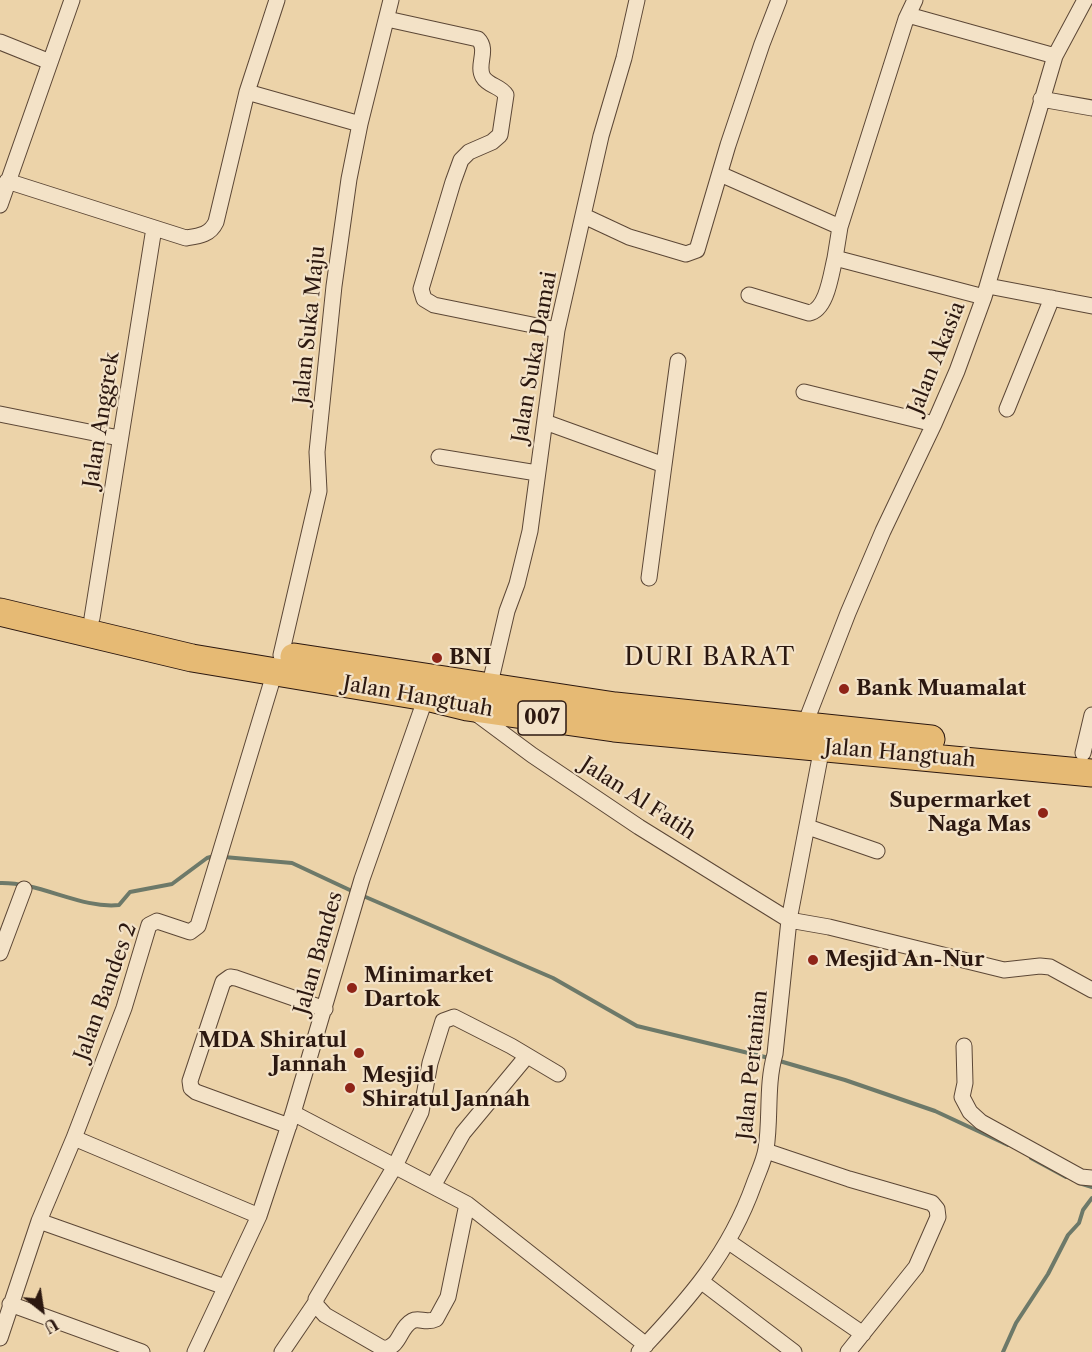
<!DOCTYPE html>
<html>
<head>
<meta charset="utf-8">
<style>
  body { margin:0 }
  #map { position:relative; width:1092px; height:1352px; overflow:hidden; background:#ecd3a9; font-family:"Libre Caslon Text",serif }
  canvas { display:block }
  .north { position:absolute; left:12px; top:1280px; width:60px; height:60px; -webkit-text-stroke:4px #f3e2c7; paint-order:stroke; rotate:150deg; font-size:16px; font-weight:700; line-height:24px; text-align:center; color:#2c1810 }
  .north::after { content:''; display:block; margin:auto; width:21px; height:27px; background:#2c1810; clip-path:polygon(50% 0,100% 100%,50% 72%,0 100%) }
</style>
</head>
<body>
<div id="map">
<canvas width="1092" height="1352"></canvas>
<div class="north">U</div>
</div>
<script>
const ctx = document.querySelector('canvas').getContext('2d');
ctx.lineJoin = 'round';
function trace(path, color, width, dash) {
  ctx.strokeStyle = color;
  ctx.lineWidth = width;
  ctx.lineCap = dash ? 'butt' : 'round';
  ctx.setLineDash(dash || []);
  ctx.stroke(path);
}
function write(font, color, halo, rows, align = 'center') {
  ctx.font = font + ' "Libre Caslon Text",serif';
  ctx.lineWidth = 4.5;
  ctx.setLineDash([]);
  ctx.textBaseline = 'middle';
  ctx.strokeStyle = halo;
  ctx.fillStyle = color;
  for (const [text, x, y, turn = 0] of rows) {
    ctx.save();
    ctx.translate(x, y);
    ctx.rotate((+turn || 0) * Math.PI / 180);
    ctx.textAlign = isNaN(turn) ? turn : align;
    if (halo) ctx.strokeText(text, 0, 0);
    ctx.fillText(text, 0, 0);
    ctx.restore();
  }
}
const stream = new Path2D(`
  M224 857 292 863 354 892
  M0 883C40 882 81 909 119 905L130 892 172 884 207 858 214 856
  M361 895 553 978 637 1026 769 1058
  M776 1060 845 1080 935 1111 1008 1145
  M1031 1158 1066 1177
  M1079 1183 1092 1187
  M1003 1352 1016 1323 1048 1274 1068 1235 1079 1223 1083 1210 1092 1198`);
const street = new Path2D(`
  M915 0 906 19 840 227 835 258 984 297
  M908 15 1055 56
  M387 19 478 39C489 50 476 65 483 77 488 86 501 86 506 95L500 135 492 142 469 152 461 160 453 182 421 289 424 299 434 305 557 330
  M0 42 50 62
  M247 92 360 124
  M1041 99 1092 108
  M720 174 840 227
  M7 181 186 238C199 236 210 235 216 222L247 92 277 0
  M0 205 72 0
  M584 216 629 237 686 254 697 250 728 145 762 44 779 0
  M988 286 1092 306
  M749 295 809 313C827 310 831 274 835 258
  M804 392 934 424
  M1007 409 1052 298
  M0 414 119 438
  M545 422 664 465 649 578
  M439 457 537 473
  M664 465 678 361
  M92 618 154 228
  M281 655 319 491 317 452 334 286 349 179 360 124 391 0
  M489 688 507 611 517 584 530 531 557 330 601 136 624 58 637 0
  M474 712 532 755 639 827 789 920 829 927 1004 970 1040 966 1050 967 1092 990
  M805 724 848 613 883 531 934 424 957 371 984 297 1055 56 1085 0
  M1083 753 1092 715
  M808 827 877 851
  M0 953 24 889
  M964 1046 965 1083 962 1097 970 1112 981 1122 1081 1177 1092 1178
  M293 1113 467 1204 646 1345
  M289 1126 196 1092 191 1088 190 1081 223 982 230 977 236 978 325 1009
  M74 1138 259 1216
  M766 1151 849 1179 932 1203 937 1209 938 1217 916 1267 848 1352
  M433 1186 463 1133 527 1056
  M467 1204 448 1297 436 1319C426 1324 419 1317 412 1321 399 1328 401 1346 384 1349L325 1315 316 1305V1299L395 1166 421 1112 430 1063 443 1021 454 1017 511 1046 558 1074
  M39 1221 225 1287
  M729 1242 863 1334
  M702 1282 794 1352
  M10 1304 142 1352
  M0 1338 39 1221 74 1138 124 1008 149 925 157 921 190 932 198 926 275 671
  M195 1352 259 1216 293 1113 362 879 426 697
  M282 1352 316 1302
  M639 1352C689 1299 729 1254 754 1184 758 1173 764 1161 766 1149 771 1118 766 1085 775 1054L789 920 822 747`);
const highway = new Path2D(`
  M0 612 192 658 426 697 467 707 614 728 1092 773
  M294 657 615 706 931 739`);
const markers = [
  [437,658,6,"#8f2418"],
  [844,689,6,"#8f2418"],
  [1043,813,6,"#8f2418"],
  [813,960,6,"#8f2418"],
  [352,988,6,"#8f2418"],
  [359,1053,6,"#8f2418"],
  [350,1088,6,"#8f2418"]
];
const shields = [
  [542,718,48]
];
const shieldNames = [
  ["007",542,718]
];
const streetNames = [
  ["Jalan Suka Maju",310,325,-84],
  ["Jalan Suka Damai",535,357,-80],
  ["Jalan Akasia",937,358,-68],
  ["Jalan Anggrek",102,420,-81],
  ["Jalan Hangtuah",418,697,10],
  ["Jalan Hangtuah",900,754,5],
  ["Jalan Al Fatih",638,799,33],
  ["Jalan Bandes",319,953,-74],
  ["Jalan Bandes 2",106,992,-70],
  ["Jalan Pertanian",753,1065,-84]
];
const poiNames = [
  ["BNI",449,658],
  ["Bank Muamalat",856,689],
  ["Supermarket",1031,801,"right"],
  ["Naga Mas",1031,825,"right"],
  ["Mesjid An-Nur",825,960],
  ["Minimarket",364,976],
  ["Dartok",364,1000],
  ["MDA Shiratul",347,1041,"right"],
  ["Jannah",347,1065,"right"],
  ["Mesjid",362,1076],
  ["Shiratul Jannah",362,1100]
];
const quarterNames = [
  ["DURI BARAT",710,658]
];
trace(stream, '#6d7969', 4);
trace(street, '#5c4736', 17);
trace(highway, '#2c1810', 29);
trace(street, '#f3e2c7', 15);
trace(highway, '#e6ba74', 27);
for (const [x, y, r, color] of markers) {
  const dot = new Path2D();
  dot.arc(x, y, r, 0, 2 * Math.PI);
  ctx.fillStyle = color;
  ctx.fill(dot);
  trace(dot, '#f3e2c7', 2);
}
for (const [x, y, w] of shields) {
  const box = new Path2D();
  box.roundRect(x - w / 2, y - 17, w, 34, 4.5);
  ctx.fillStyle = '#f3e2c7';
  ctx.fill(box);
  trace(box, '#2c1810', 1.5);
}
write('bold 20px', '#2c1810', null, shieldNames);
write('21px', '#2c1810', '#f3e2c7', streetNames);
write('bold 21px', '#2c1810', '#f3e2c7', poiNames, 'left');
ctx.letterSpacing = '1.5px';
write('24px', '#2c1810', '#f3e2c7', quarterNames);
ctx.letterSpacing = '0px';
</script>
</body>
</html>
